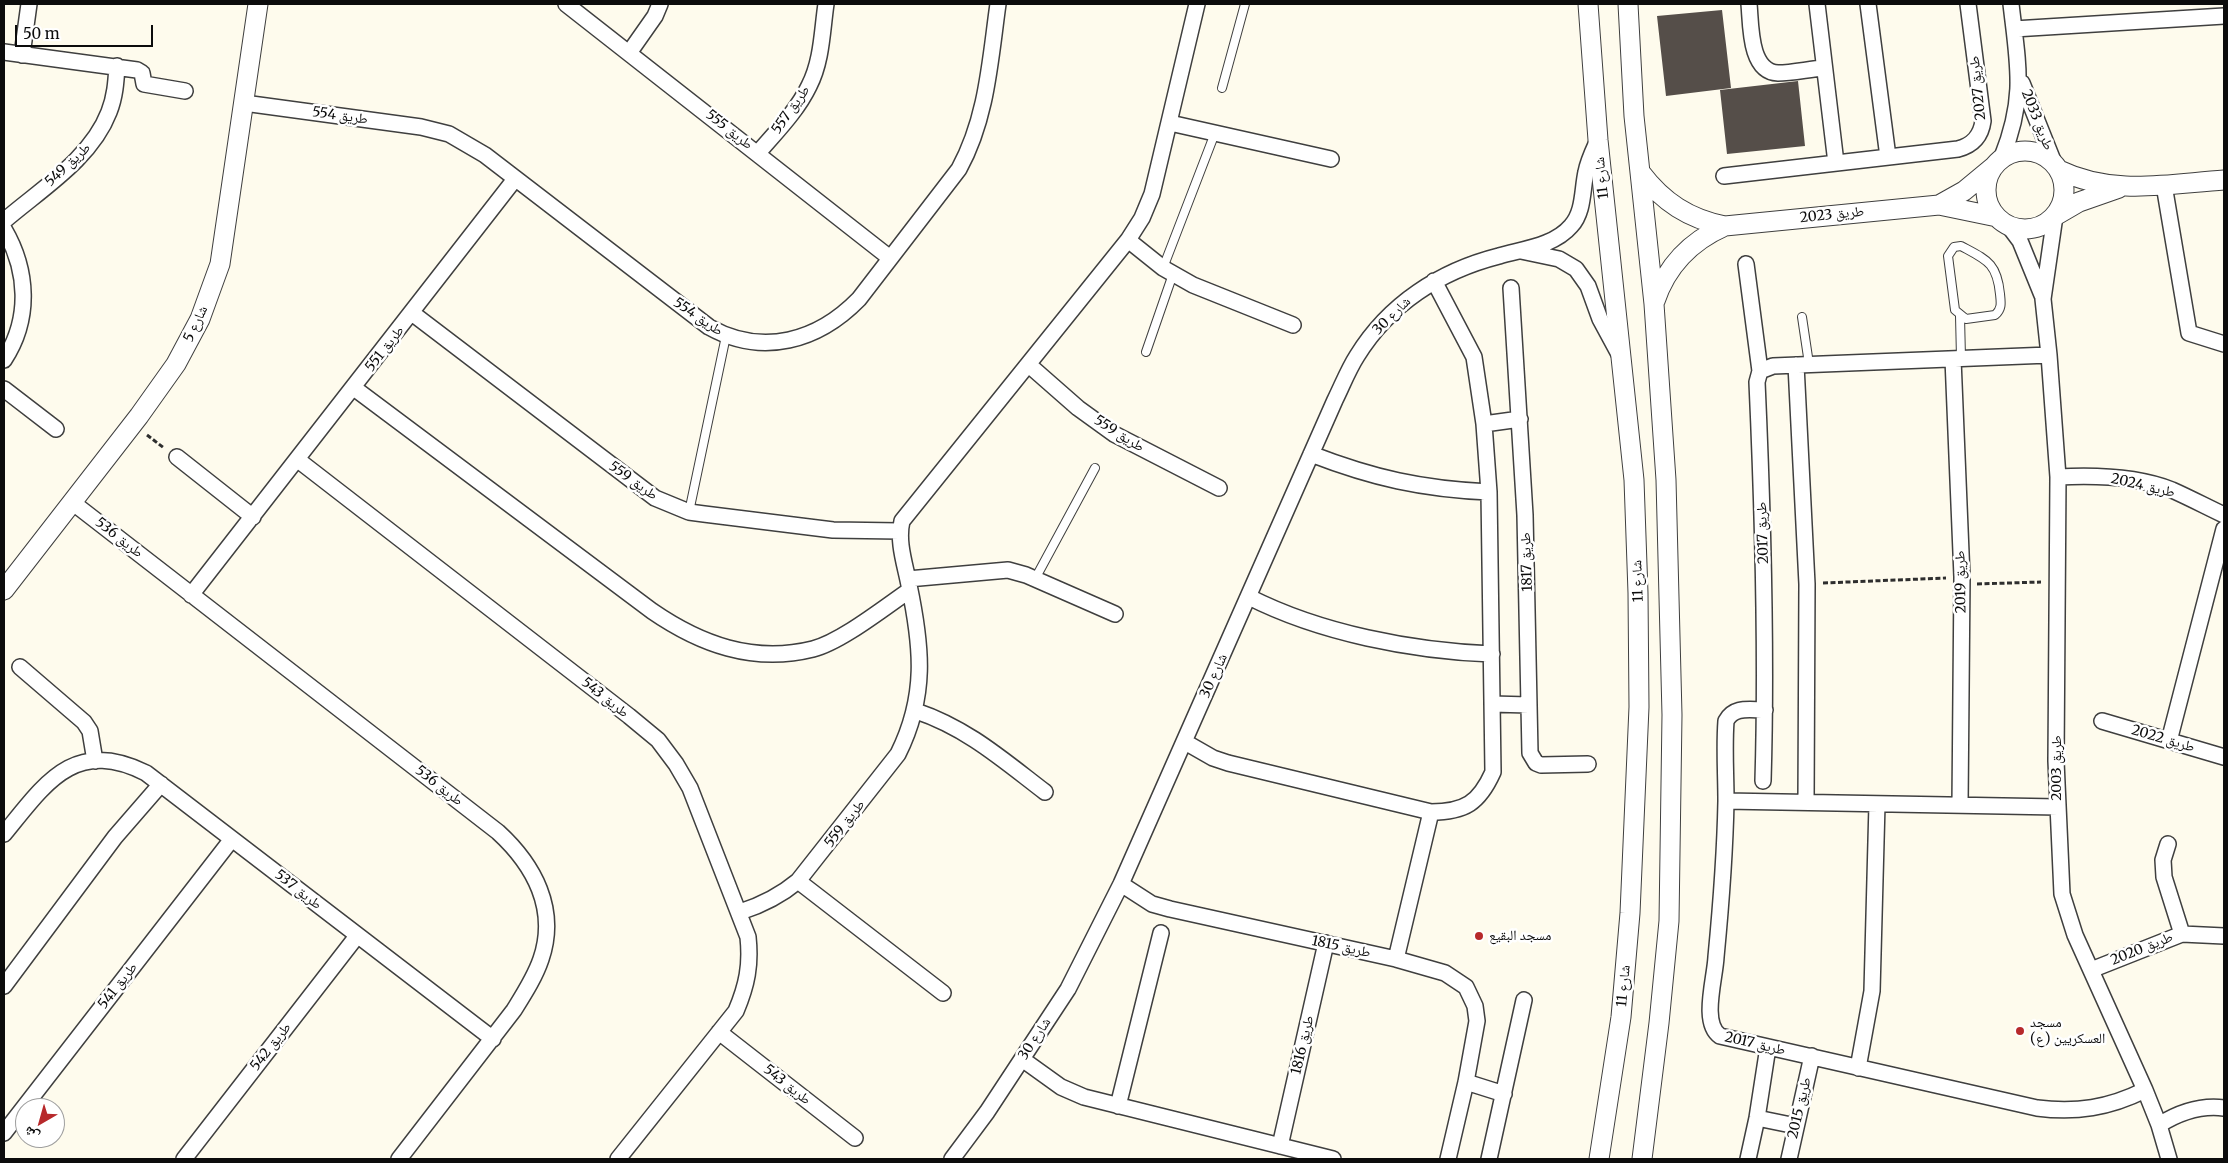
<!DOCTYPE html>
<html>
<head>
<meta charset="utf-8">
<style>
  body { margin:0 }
  #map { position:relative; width:2228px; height:1163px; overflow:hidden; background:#fefbed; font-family:Merriweather,"Noto Naskh Arabic",serif }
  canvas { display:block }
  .frame { position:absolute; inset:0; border:5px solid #0c0c0c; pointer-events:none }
  .north { position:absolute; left:15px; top:1098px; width:50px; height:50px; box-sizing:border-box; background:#fff; border:1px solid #9e9e9e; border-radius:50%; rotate:218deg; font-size:14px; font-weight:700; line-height:20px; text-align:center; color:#0c0c0c }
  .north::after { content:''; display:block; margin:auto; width:18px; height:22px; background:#b7292b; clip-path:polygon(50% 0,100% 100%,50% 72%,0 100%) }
  .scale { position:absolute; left:15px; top:25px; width:138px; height:22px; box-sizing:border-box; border:2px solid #0c0c0c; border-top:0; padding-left:6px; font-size:15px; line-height:18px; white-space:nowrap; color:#0c0c0c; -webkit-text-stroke:4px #fff; paint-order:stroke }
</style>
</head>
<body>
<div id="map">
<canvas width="2228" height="1163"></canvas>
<div class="frame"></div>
<div class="north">ش</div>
<div class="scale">50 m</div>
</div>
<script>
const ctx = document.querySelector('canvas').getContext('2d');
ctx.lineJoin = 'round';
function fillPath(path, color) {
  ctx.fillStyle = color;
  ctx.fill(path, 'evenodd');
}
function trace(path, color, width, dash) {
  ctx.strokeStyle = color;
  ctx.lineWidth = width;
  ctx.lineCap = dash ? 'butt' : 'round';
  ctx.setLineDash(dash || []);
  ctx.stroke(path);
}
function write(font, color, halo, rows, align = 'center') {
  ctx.font = font + ' Merriweather,"Noto Naskh Arabic",serif';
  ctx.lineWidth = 5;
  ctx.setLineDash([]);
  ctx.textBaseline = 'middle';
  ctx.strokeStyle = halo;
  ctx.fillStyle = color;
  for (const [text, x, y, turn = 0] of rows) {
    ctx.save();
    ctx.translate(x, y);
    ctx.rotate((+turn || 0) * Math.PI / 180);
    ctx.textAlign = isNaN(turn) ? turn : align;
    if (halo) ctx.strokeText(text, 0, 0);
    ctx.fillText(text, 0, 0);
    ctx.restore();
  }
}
const building = new Path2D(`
  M1722 10 1731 88 1666 96 1657 16Z
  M1798 81 1805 146 1727 154 1720 90Z`);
const path = new Path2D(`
  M147 435 164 448
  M1823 583 1946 578
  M1977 584 2041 582`);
const service = new Path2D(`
  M1222 88 1245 4
  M1961 246C1987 260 1997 263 2000 294 2001 303 2002 309 1995 315L1966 319 1955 310 1948 256 1954 247Z
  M1163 268 1215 133
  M1960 316 1961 358
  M1802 317 1809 364
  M1146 352 1173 274
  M689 512 726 336
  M1035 579 1095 468`);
const minor = new Path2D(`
  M566 4 890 258
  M1749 4C1751 24 1749 72 1778 73 1793 73 1809 69 1824 68
  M1817 4 1836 163
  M1868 4 1888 157
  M2014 29 2224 16
  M4 52 137 70 142 73 144 84 185 91
  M629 53 655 16 660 4
  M22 55 29 4
  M2022 83 2054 163
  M244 103 421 127 449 134 485 155 709 327C763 357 818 341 859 299L959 169C987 118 990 61 998 4
  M1170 123 1331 159
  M758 153C776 132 797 111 809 86 822 61 822 31 826 4
  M2002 157C2026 97 2018 65 2011 4
  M1724 176 1958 149C1973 145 1981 136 1983 121L1968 4
  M2164 185 2189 333 2224 344
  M2055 216 2043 299 2049 355 2058 477 2056 761 2062 894 2075 935 2145 1090 2159 1125 2169 1159
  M4 221C41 189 91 159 109 112 115 97 116 82 117 66
  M2008 225 2020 241 2042 295
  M4 229C28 270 31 319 4 360
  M1128 240 1163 268 1193 285 1293 325
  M1521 251 1559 259 1576 269 1588 286 1600 319 1620 356
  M1746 264 1760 371
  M1511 288 1525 515 1530 753 1536 763 1541 765 1588 764
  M412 313 655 498 689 512 704 514 833 530 899 531
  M1953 359 1962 577 1960 805
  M1029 365 1078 408 1114 434 1219 488
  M1796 365 1807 584 1806 802
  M354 388 652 611C700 644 753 664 813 649 841 642 885 607 910 590
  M4 389 56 429
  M1484 424 1520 419
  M1311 454C1373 478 1422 489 1489 492
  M177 457 253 517
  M298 460 629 716 658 740 676 764 690 788 748 937C751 965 747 985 736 1011L618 1159
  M2058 477C2095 475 2137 476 2172 490 2190 498 2207 507 2224 515
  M72 502 498 832C534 865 558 909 541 959 535 977 524 994 514 1010L399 1159
  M908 579 1008 570 1026 575 1115 614
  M191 595 515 179
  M1249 597C1320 633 1412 651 1492 654
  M20 667 84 722 90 731 95 761
  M1492 704 1529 705
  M1765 710C1749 710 1734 706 1726 721 1724 748 1726 775 1726 801 1725 853 1721 905 1716 957 1715 979 1701 1023 1720 1036L2037 1108C2076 1113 2109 1108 2145 1090
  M916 711C967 728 1003 760 1045 792
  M2102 721 2224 757
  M2169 741 2224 529
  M1185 742 1213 758 1228 763 1431 812C1465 812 1479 803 1493 772L1489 492 1484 424 1474 357 1434 281
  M1763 781C1767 648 1763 515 1757 382L1760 371 1773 366 2049 355
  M1726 801 2058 807
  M4 834C45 784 74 737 146 773L493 1039
  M2168 844 2163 860 2164 877 2182 934
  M798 881 943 993
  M1121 884 1152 904 1170 909 1396 959 1445 973 1466 987 1475 1006 1477 1021 1466 1082 1448 1159
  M740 912C762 905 780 896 798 881L898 754C927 696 922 647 909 585 905 564 897 542 902 521L1128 240 1142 218 1152 194 1197 4
  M1396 959 1431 812
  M2091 970 2182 934 2224 936
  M4 986 115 837 161 784
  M719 1032 855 1138
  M1022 1059 1061 1087 1084 1097 1333 1159
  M1858 1068 1872 991 1877 804
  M1466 1082 1504 1094
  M1118 1106 1161 933
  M1757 1118 1796 1126
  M2159 1125C2178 1113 2201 1105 2224 1108
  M4 1133 232 839
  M1280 1146 1326 943
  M184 1159 357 936
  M952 1159 987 1112 1068 989 1121 884 1335 400C1342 386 1348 370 1357 356 1389 304 1440 271 1499 256 1523 249 1554 246 1571 226 1584 212 1582 190 1586 172 1588 161 1593 151 1598 140
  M1489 1159 1524 1000
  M1748 1159 1757 1118 1768 1047
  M1789 1159 1812 1056`);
const tertiary = new Path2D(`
  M1588 4 1598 140 1634 480 1638 593 1639 707 1630 913 1621 1017 1599 1159
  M1628 4 1634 116 1654 304 1666 480 1672 715 1669 921 1659 1023 1642 1159
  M1986 190a39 39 0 1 1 78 0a39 39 0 1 1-78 0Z
  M2059 170C2113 196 2167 184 2224 180
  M1641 173C1663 202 1689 219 1725 226L1939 205 1997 217
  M1939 205 1964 191 1993 167
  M2055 216 2079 202 2119 188
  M1655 301C1667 265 1691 241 1725 226
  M4 590 139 416 176 364 200 319 220 264 258 4`);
const markers = [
  [1479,936,5,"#b7292b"],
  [2020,1031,5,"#b7292b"]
];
const streetNames = [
  ["طريق 2027",1978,88,-96],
  ["طريق 557",791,110,-55],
  ["طريق 554",340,116,8],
  ["طريق 2033",2037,120,68],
  ["طريق 555",729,130,38],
  ["طريق 549",68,165,-43],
  ["شارع 11",1602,178,-96],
  ["طريق 2023",1832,215,-6],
  ["شارع 30",1392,316,-45],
  ["طريق 554",698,317,34],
  ["شارع 5",196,324,-65],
  ["طريق 551",385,349,-52],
  ["طريق 559",1119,434,32],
  ["طريق 559",633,481,35],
  ["طريق 2024",2143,486,13],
  ["طريق 2017",1763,533,-92],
  ["طريق 536",119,538,38],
  ["طريق 1817",1527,562,-92],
  ["شارع 11",1638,581,-92],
  ["طريق 2019",1961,582,-91],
  ["شارع 30",1214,676,-66],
  ["طريق 543",605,698,38],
  ["طريق 2022",2163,739,16],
  ["طريق 2003",2057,768,-90],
  ["طريق 536",439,786,38],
  ["طريق 559",845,824,-52],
  ["طريق 537",298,890,38],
  ["طريق 1815",1341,947,12],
  ["طريق 2020",2142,949,-22],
  ["طريق 541",118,986,-52],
  ["شارع 11",1624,986,-85],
  ["شارع 30",1035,1039,-57],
  ["طريق 2017",1755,1044,13],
  ["طريق 1816",1303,1045,-77],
  ["طريق 542",271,1047,-52],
  ["طريق 543",787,1085,38],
  ["طريق 2015",1800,1108,-77]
];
const poiNames = [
  ["مسجد البقيع",1489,936],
  ["مسجد",2030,1023],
  ["العسكريين (ع)",2030,1039]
];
fillPath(building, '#554e49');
trace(service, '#3f3f3f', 10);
trace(minor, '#3f3f3f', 18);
trace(tertiary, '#3f3f3f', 21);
trace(path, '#2e2e2e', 3, [5, 2.5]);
trace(service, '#fff', 8);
trace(minor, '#fff', 15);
trace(tertiary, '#fff', 19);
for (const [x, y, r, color] of markers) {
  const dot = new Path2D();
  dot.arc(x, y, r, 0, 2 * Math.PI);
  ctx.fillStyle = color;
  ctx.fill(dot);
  trace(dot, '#fff', 2);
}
write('14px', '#0c0c0c', '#fff', streetNames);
write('14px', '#0c0c0c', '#fff', poiNames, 'left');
</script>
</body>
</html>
